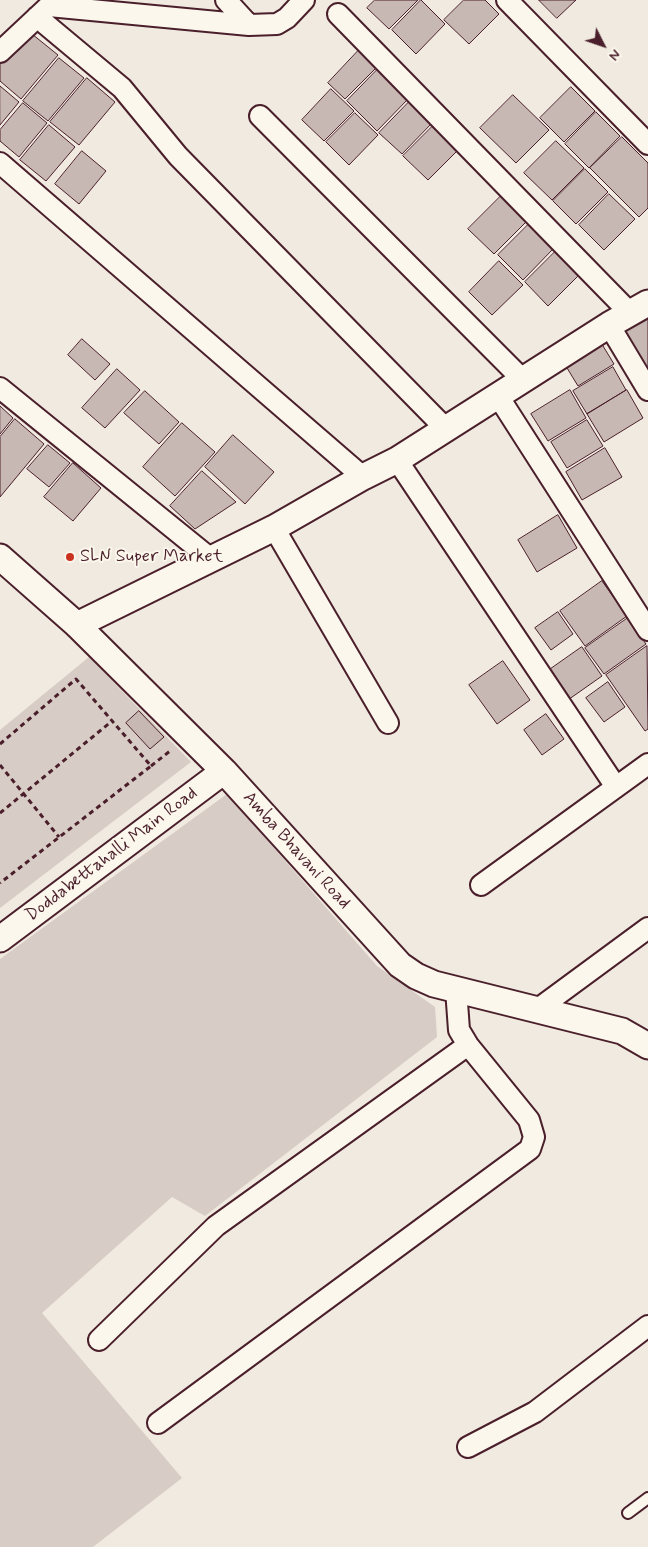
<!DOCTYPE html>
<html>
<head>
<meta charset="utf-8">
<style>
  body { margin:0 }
  #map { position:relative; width:648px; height:1547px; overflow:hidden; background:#f0eae0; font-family:Mynerve,sans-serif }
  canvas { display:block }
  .north { position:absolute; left:578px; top:20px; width:50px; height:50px; -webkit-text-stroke:4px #fbf7ec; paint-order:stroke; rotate:131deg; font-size:14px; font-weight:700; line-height:20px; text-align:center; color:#4a1f2b }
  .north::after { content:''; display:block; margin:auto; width:18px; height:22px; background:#4a1f2b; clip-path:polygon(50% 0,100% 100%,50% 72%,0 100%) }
</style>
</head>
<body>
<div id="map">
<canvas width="648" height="1547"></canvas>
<div class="north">N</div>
</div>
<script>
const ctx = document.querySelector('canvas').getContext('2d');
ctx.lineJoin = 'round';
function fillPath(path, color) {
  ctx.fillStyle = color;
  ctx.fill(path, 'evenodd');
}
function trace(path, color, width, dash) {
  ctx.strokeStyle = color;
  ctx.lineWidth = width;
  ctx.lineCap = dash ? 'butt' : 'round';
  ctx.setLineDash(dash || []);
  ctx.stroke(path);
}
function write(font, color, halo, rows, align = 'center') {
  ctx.font = font + ' Mynerve,sans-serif';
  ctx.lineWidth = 4;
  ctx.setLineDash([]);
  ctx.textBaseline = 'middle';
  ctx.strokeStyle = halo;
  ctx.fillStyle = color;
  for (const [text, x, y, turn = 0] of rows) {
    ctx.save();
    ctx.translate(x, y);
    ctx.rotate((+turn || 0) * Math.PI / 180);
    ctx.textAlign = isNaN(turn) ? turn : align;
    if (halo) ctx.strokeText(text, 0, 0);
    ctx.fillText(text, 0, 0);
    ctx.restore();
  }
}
const green = new Path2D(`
  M89 657 191 762 0 908V730Z
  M227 794 377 966 435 1007 437 1037 205 1216 172 1197 42 1313 182 1478 93 1547H0V959Z`);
const building = new Path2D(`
  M375 0H418L389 29 367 8Z
  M421 0 445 24 416 54 392 30Z
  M464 0H485L499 14 469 44 444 20Z
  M539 0H576L557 18Z
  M27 30 58 55 21 99 0 81V62Z
  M359 50 377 67 345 99 328 83Z
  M59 58 84 78 48 121 23 101Z
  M378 69 408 99 377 131 347 101Z
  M87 78 115 102 79 145 50 122Z
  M0 86 19 102 0 125Z
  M571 87 595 111 564 142 540 118Z
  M331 89 354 111 324 141 302 120Z
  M513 95 549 130 516 163 480 128Z
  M410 101 432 123 402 154 379 133Z
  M23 103 47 123 19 157 0 141V130Z
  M596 112 620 136 589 168 565 144Z
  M355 113 378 135 349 165 326 142Z
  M49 125 75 147 46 181 20 160Z
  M434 125 459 149 428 180 403 156Z
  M622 137 648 163V208L639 217 590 168Z
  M556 141 584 168 552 200 524 173Z
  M82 151 106 171 79 204 55 184Z
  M585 169 608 192 576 224 553 201Z
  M609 194 635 219 604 250 579 225Z
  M501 196 526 222 494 254 468 229Z
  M528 225 553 249 523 280 498 255Z
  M555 252 579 275 548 306 525 282Z
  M499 261 523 285 492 315 469 292Z
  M648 314V374L622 330Z
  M82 339 110 364 95 380 68 355Z
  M600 341 614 364 578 386 564 363Z
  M613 367 626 390 587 414 573 391Z
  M117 369 140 390 105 428 82 408Z
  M570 390 586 418 548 441 531 414Z
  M627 390 643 418 604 442 587 414Z
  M145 391 179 422 159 444 124 413Z
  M0 406 13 418 0 434Z
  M15 419 44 444 0 497V437Z
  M587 420 603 446 567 468 551 442Z
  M182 423 215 452 175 496 143 467Z
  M233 435 274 472 245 504 205 467Z
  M48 445 70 463 49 487 27 469Z
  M605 448 622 477 582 500 566 472Z
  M73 463 101 488 73 521 44 497Z
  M202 471 236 502 195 529 170 506Z
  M558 515 577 548 537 572 518 540Z
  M602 581 627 616 585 646 560 611Z
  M558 612 573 634 551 650 535 628Z
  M628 618 646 644 604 674 585 648Z
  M647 646 648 729 645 731 606 675Z
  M582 647 602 676 565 702 545 673Z
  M503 661 530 700 497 724 469 685Z
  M608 682 625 707 604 722 586 698Z
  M139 711 164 737 150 749 126 723Z
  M546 714 564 739 542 755 524 730Z`);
const path = new Path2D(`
  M0 744 76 679 151 766 0 883
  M0 765 59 837
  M151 766 170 751
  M0 813 112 721`);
const service = new Path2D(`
  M628 1513 648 1498`);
const minor = new Path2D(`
  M226 0 249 25
  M507 0 648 144
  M338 14 630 313
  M37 17 122 88 178 156 446 429
  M0 52 49 6 249 25 277 24 287 18 304 0
  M260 116 523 380
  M0 163 363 477
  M609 325 648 390
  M0 388 211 559
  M498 396 648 630
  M397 460 616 787
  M274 528 388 723
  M481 885 648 764
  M538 1009 648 928
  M99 1340 216 1226 468 1045
  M158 1423 530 1149 534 1137 529 1120 468 1045 459 1030 456 989
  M468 1447 535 1412 648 1326`);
const tertiary = new Path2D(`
  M0 557 77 625 224 771 400 965 416 976 434 984 622 1031 648 1046
  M77 625 274 528 363 477 397 460 609 325 648 303
  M0 939 224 771`);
const markers = [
  [70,557,5,"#c8321e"]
];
const poiNames = [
  ["SLN Super Market",80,557]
];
const streetNames = [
  ["Amba Bhavani Road",296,851,48],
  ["Doddabettahalli Main Road",112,855,-37]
];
fillPath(green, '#d8ccc6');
fillPath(building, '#c8b8b3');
trace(building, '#4a1f2b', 1);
trace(service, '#4a1f2b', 14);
trace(minor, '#4a1f2b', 24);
trace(tertiary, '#4a1f2b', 29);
trace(path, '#4a1f2b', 3, [5, 4]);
trace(service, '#fbf7ec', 10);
trace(minor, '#fbf7ec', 20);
trace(tertiary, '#fbf7ec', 25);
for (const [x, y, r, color] of markers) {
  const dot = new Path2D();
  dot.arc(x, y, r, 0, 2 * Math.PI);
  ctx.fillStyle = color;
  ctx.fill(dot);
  trace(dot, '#fbf7ec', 2);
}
write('18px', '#4a1f2b', '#fbf7ec', poiNames, 'left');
write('18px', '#4a1f2b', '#fbf7ec', streetNames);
</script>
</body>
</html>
